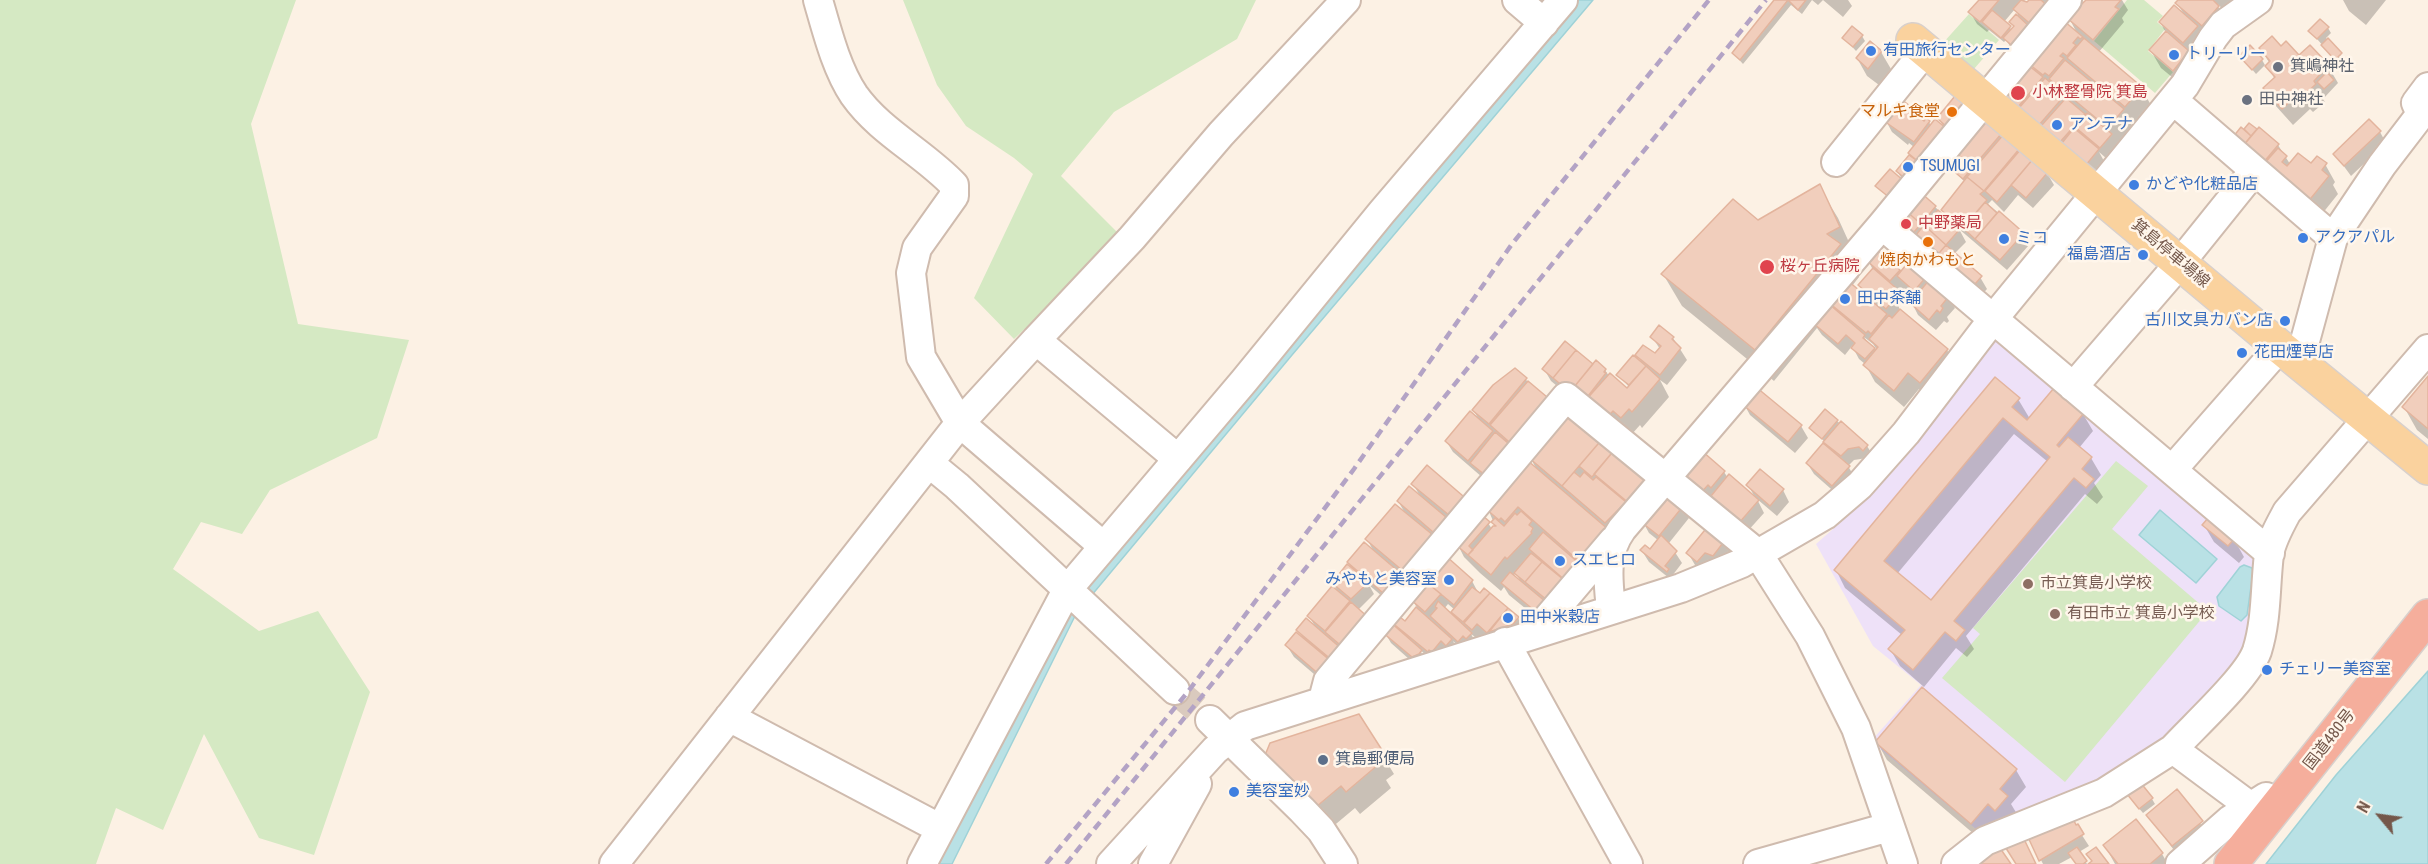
<!DOCTYPE html>
<html>
<head>
<meta charset="utf-8">
<style>
  body { margin:0 }
  #map { position:relative; width:2428px; height:864px; overflow:hidden; background:#fcf1e4; font-family:"Roboto Condensed",sans-serif }
  canvas { display:block }
  .north { position:absolute; left:2350px; top:786px; width:60px; height:60px; -webkit-text-stroke:4px #fff6eb; paint-order:stroke; rotate:299deg; font-size:16px; font-weight:700; line-height:24px; text-align:center; color:#74574a }
  .north::after { content:''; display:block; margin:auto; width:21px; height:27px; background:#74574a; clip-path:polygon(50% 0,100% 100%,50% 72%,0 100%) }
</style>
</head>
<body>
<div id="map">
<canvas width="2428" height="864"></canvas>
<div class="north">N</div>
</div>
<script>
const ctx = document.querySelector('canvas').getContext('2d');
ctx.lineJoin = 'round';
function fillPath(path, color) {
  ctx.fillStyle = color;
  ctx.fill(path, 'evenodd');
}
function trace(path, color, width, dash) {
  ctx.strokeStyle = color;
  ctx.lineWidth = width;
  ctx.lineCap = dash ? 'butt' : 'round';
  ctx.setLineDash(dash || []);
  ctx.stroke(path);
}
function write(font, color, halo, rows, align = 'center') {
  ctx.font = font + ' "Roboto Condensed","Noto Sans JP",sans-serif';
  ctx.lineWidth = 5;
  ctx.setLineDash([]);
  ctx.textBaseline = 'middle';
  ctx.strokeStyle = halo;
  ctx.fillStyle = color;
  for (const [text, x, y, turn = 0] of rows) {
    ctx.save();
    ctx.translate(x, y);
    ctx.rotate((+turn || 0) * Math.PI / 180);
    ctx.textAlign = isNaN(turn) ? turn : align;
    if (halo) ctx.strokeText(text, 0, 0);
    ctx.fillText(text, 0, 0);
    ctx.restore();
  }
}
const education = new Path2D(`
  M1997 334 2256 551 2249 646 2238 667 2156 749 2120 771 1977 830 1871 741 1921 685 1873 646 1816 544 1865 501 1899 465Z`);
const green = new Path2D(`
  M0 0H296L251 124 298 324 409 340 377 438 270 490 242 534 201 522 173 569 259 631 318 611 370 692 314 855 259 838 204 734 163 830 116 808 96 864H0Z
  M903 0H1256L1237 39 1114 112 1061 176 1122 237 1014 339 974 298 1033 174 1014 158 966 126 937 85Z
  M2127 0H2144L2163 16 2157 22 2165 29 2148 51 2173 72 2155 93 2094 41Z
  M1969 14 1999 40 1974 69 1943 43Z
  M2116 461 2148 486 2112 529 2208 611 2065 782 1942 678 1980 634 1973 628Z`);
const water = new Path2D(`
  M1572 0H1593L1292 355 1076 614 952 864H931L1058 619Z
  M2160 510 2217 559 2196 583 2139 535Z
  M2244 565 2252 568 2253 572 2247 615 2241 621 2219 606 2217 597 2240 567Z
  M2428 671V864H2266L2336 775Z`);
const shadow = new Path2D(`
  M1776 0H1823L1818 5 1812 0 1802 14 1791 5 1743 64 1733 53Z
  M1823 0H1848L1852 6 1843 17Z
  M1981 0H2024L2028 4 2031 0H2051L2012 49 2006 40 2004 42 1989 30 1987 32 1977 24 1970 12ZM2015 9 2018 14 2011 22 2014 27 2012 30 2004 22Z
  M2088 0H2122L2128 10 2122 18 2124 22 2098 53 2141 88 2151 105 2136 123 2126 115 2133 127 2107 159 2099 152 2104 161 2093 175 2005 95 2036 73 2031 64 2078 35 2069 18Z
  M2180 0H2236V20L2216 3 2228 24 2212 42 2199 31 2203 38 2184 87 2161 68 2151 51 2166 33 2160 22 2185 16 2177 3Z
  M2343 0H2386L2366 25 2349 11Z
  M2328 28 2331 33 2326 38 2344 59 2339 64 2310 31Z
  M1862 36 1865 41 1856 51 1844 38Z
  M1870 43 1881 52 1891 69 1879 85 1867 76 1857 58Z
  M2281 48 2299 57 2328 66 2338 83 2323 99 2325 102 2313 112 2310 109 2293 125 2275 105 2265 88 2275 79 2267 66 2270 64 2261 49Z
  M2241 56 2262 60 2265 65 2256 74Z
  M1967 107 1909 184 1900 176 1897 171 1911 155 1909 153 1914 147 1909 143 1908 145 1892 132 1886 121 1918 114 1921 121 1929 122 1931 126 1944 127 1938 118Z
  M1984 120 2047 173 2054 185 2033 208 2018 195 2004 212 1992 200 1988 204 2022 233 2029 245 2007 270 1959 229 1966 242 1954 254 1980 277 1987 289 1976 301 1897 231 1935 207 1950 221 1943 210 1966 183 1947 164Z
  M2250 125 2257 132 2259 129 2278 145 2290 164H2325L2335 182 2333 185 2338 194 2314 224 2246 163 2244 131Z
  M2380 132 2386 143 2351 176 2335 154Z
  M1819 187 1838 218 1857 260 1850 263 1859 277 1852 286 1868 299 1860 285 1873 270 1868 260 1898 271 1900 274 1910 262 1948 297 1955 308 1947 317 1949 321 1947 323 1944 321 1936 330 1918 315 1912 303 1917 297 1907 289 1903 293 1899 289 1897 292 1901 300 1898 304 1900 311 1947 350 1957 367 1930 399 1919 389 1904 407 1875 382 1865 364 1859 359 1852 346 1845 355 1822 335 1817 328 1774 381 1682 306 1663 274ZM1864 337 1873 344 1878 351 1869 344Z
  M1660 327 1673 338 1687 360 1667 385 1660 380 1669 397 1642 428 1640 425 1632 434 1587 411 1551 381 1544 369 1593 366 1605 370 1609 376 1627 390 1629 387 1618 375 1643 365 1637 355H1655L1660 349 1652 337Z
  M1515 370 1546 398 1556 415 1651 479 1542 622 1509 595 1504 587 1501 591 1480 573 1464 557 1458 545 1488 523 1492 529 1496 528 1488 509 1497 490 1453 452 1446 441 1479 420 1474 411ZM1531 459 1537 470 1528 463ZM1515 574 1517 575 1521 582 1513 576Z
  M2428 379V439L2417 430 2404 407Z
  M1756 389 1801 426 1808 438 1795 453 1750 415 1744 404Z
  M2054 390 2083 414 2093 431 2079 448 2091 458 2101 475 2094 483 2103 497 2097 504 2085 494 1966 636 1974 649 1967 657 1956 648 1924 687 1900 666 1890 649 1902 635 1845 588 1836 570 2018 399 2030 419ZM2014 434 2048 462 1932 602 1897 574Z
  M1825 411 1867 446 1874 457 1854 460 1848 466 1855 478 1839 496 1814 474 1807 463 1825 442 1811 428Z
  M1702 453 1724 472 1728 478 1756 499 1748 485 1783 490 1789 502 1777 516 1757 499 1764 513 1746 533 1719 507 1713 497 1707 504 1688 487Z
  M1413 484 1469 503 1447 558 1472 581 1480 596 1484 590 1518 618 1521 623 1494 643 1484 634 1479 640 1471 634 1477 645 1465 652 1453 641 1458 651 1435 662 1420 650 1427 663 1419 668 1391 643 1384 631H1397L1392 621 1405 623 1417 608 1412 599 1390 603 1369 585 1374 594 1358 610 1328 686 1294 657 1287 646 1304 640 1298 630 1316 628 1309 616 1339 594 1333 583 1355 572 1349 562 1374 552 1367 539 1405 513 1398 501 1420 496ZM1448 604 1455 610 1453 612 1459 622 1444 609Z
  M1683 506 1689 518 1669 543 1682 563 1672 576 1674 582 1649 562 1642 551H1651L1659 541 1649 533 1643 522Z
  M2204 525 2234 539 2244 557 2239 563 2214 542Z
  M1725 540 1731 551 1719 567 1704 573 1695 565 1688 553Z
  M1358 715 1394 774 1386 780 1391 788 1360 814 1355 808 1324 834 1276 788Z
  M1877 742 2016 770 2026 787 2011 804 2017 814 2006 827 1998 820 1981 840 1887 760Z
  M2176 791 2208 834 2179 857 2148 815Z
  M2131 799H2152L2155 804 2143 813Z
  M2136 821 2162 854 2168 864H2115L2105 846Z
  M2076 826 2089 846 2079 852 2087 864H2077L2072 857 2059 864H2043L2041 860Z`);
const building = new Path2D(`
  M1774 0H1788L1740 60 1732 53Z
  M1788 0H1806L1798 10Z
  M1979 0H1999L1980 22 1968 12Z
  M2021 0 2027 2 2029 0H2041L2050 8 2034 27 2013 9Z
  M2086 0H2121L2115 7 2119 9 2093 40 2067 18Z
  M2178 0H2213L2219 6 2202 26 2175 3Z
  M2174 5 2198 26 2183 43 2159 22Z
  M1992 10 2011 26 2001 38 1982 22Z
  M2016 14 2032 29 2015 48 2003 38 2014 26 2009 22Z
  M2320 19 2329 27 2317 39 2308 31Z
  M2064 21 2083 37 2080 39 2078 37 2073 43 2076 45 2067 56 2063 53 2060 56 2064 58 2049 76 2045 73 2043 75 2029 64Z
  M1852 26 1863 35 1853 47 1842 38Z
  M2166 31 2189 51 2173 71 2149 50Z
  M2272 36 2281 46 2286 41 2299 55 2310 45 2329 65 2314 81 2316 84 2303 96 2299 93 2282 109 2263 88 2275 77 2265 66 2270 61 2259 48Z
  M2084 38 2142 87 2125 107 2067 58Z
  M2328 38 2342 53 2335 60 2321 45Z
  M1870 41 1882 51 1868 69 1856 58Z
  M2250 45 2263 59 2252 70 2239 56Z
  M2065 60 2124 109 2108 128 2049 79Z
  M2028 65 2043 77 2018 107 2004 95Z
  M2327 72 2334 80 2324 89 2317 82Z
  M2045 78 2065 95 2039 125 2019 108Z
  M1955 96 1968 106 1949 129 1937 118Z
  M2066 98 2085 114 2060 142 2041 126Z
  M1901 99 1919 113 1917 115 1924 121 1926 118 1930 121 1914 142 1884 121Z
  M2087 113 2112 134 2100 148 2075 127Z
  M1984 118 2002 133 1973 167 1955 152Z
  M1935 119 1947 129 1920 163 1908 153Z
  M2369 119 2381 131 2344 166 2333 154Z
  M2249 123 2257 129 2251 136 2244 129Z
  M2241 127 2251 136 2239 151 2229 142Z
  M2259 127 2279 144 2258 169 2238 152Z
  M2074 128 2099 149 2086 165 2062 143Z
  M2004 134 2020 148 1984 191 1967 177Z
  M2278 148 2287 156 2282 162 2287 166 2298 153 2311 163 2317 156 2327 163 2322 170 2329 176 2303 208 2263 165Z
  M2021 149 2033 159 1997 202 1985 191Z
  M1955 152 1973 167 1963 179 1945 164Z
  M1909 155 1920 163 1906 179 1896 171Z
  M2033 159 2048 172 2026 198 2011 185Z
  M1890 169 1904 181 1890 198 1875 186Z
  M1967 177 1984 191 1980 194 1987 200 1963 228 1941 210Z
  M1820 184 1840 227 1827 234 1841 244 1755 350 1661 274 1733 199 1758 220Z
  M1920 192 1936 206 1921 224 1905 210Z
  M1985 202 1997 213 1975 239 1963 228Z
  M1905 210 1921 224 1908 239 1892 225Z
  M1938 210 1960 229 1946 245 1924 225Z
  M1999 211 2024 233 2000 260 1975 239Z
  M1924 225 1946 245 1934 259 1912 240Z
  M1946 245 1982 276 1969 291 1934 259Z
  M1875 249 1900 270 1890 281 1866 260Z
  M1910 260 1928 275 1914 291 1897 276Z
  M1873 268 1896 288 1891 293 1896 297 1886 309 1858 285Z
  M1930 279 1949 296 1941 306 1943 308 1940 313 1937 310 1929 320 1910 303Z
  M1847 280 1887 314 1871 334 1868 331 1866 333 1828 302Z
  M1829 304 1865 335 1863 338 1875 348 1865 359 1851 348 1855 343 1846 335 1838 344 1813 323Z
  M1900 309 1948 349 1920 383 1908 373 1894 391 1863 365 1878 347 1869 339 1889 315 1892 318Z
  M1659 325 1674 337 1672 339 1681 348 1660 375 1635 355 1643 345 1655 353 1661 346 1650 337Z
  M1565 341 1576 350 1553 378 1542 369Z
  M1576 350 1593 364 1570 392 1553 378Z
  M1633 355 1646 366 1629 385 1616 375Z
  M1596 360 1606 369 1604 372 1606 373 1585 400 1570 392Z
  M1646 366 1660 379 1632 412 1629 409 1621 418 1613 411 1605 420 1584 402 1610 373 1627 388Z
  M1515 368 1527 378 1489 424 1472 410 1493 385Z
  M2428 376V429L2402 407Z
  M1995 377 2020 398 2012 407 2027 420 2054 388 2084 413 2057 445 2059 447 2068 437 2092 457 2082 469 2094 479 2086 488 2074 478 1954 621 1965 630 1956 641 1945 632 1913 670 1888 649 1905 630 1834 570ZM2003 418 2050 457 1931 600 1884 561Z
  M1528 381 1547 397 1516 448 1490 425Z
  M1756 387 1802 425 1788 442 1742 404Z
  M1570 408 1604 437 1562 486 1528 457Z
  M1825 409 1838 420 1822 439 1809 428Z
  M1470 411 1493 431 1468 461 1445 441Z
  M1841 421 1868 445 1863 451 1859 447 1848 449 1841 456 1823 442Z
  M1495 432 1515 449 1490 479 1470 463Z
  M1604 437 1616 448 1592 477 1579 466Z
  M1823 443 1850 466 1832 486 1806 463Z
  M1616 448 1652 478 1630 504 1594 474Z
  M1702 451 1725 471 1711 488 1708 485 1700 494 1680 476Z
  M1527 460 1609 530 1581 563 1518 507 1505 522 1501 518 1499 520 1486 509Z
  M1427 465 1470 502 1455 520 1411 484Z
  M1760 469 1784 489 1770 506 1746 485Z
  M1574 472 1580 477 1584 472 1593 480 1596 477 1626 502 1605 523 1562 486Z
  M1729 474 1759 500 1739 523 1711 496Z
  M1409 486 1453 523 1440 538 1397 501Z
  M1666 491 1684 505 1659 536 1641 522Z
  M1395 504 1439 540 1409 576 1365 539Z
  M1521 511 1532 521 1529 525 1533 528 1531 532 1532 533 1507 559 1505 557 1491 575 1468 555 1493 526H1496L1491 522 1495 518 1504 526 1515 513 1517 515Z
  M1482 515 1490 522 1469 546 1473 550 1468 555 1456 545Z
  M2209 517 2235 538 2228 546 2202 525Z
  M1709 525 1726 539 1713 556 1705 553 1697 562 1686 553Z
  M1543 532 1580 564 1566 581 1529 549Z
  M1661 535 1677 551 1665 566 1669 569 1667 572 1640 550 1645 545 1650 549Z
  M1364 542 1405 577 1383 593 1347 562Z
  M1531 553 1542 562 1525 582 1514 573Z
  M1446 556 1473 580 1454 605 1425 581Z
  M1542 562 1564 580 1547 600 1525 582Z
  M1347 564 1369 582 1351 599 1332 583Z
  M1510 572 1546 602 1539 610 1535 611 1501 583Z
  M1425 581 1441 594 1425 612 1410 599Z
  M1332 586 1350 601 1325 631 1307 616Z
  M1472 587 1480 593 1484 588 1490 593 1463 622 1451 612Z
  M1490 593 1508 608 1487 633 1477 624 1472 630 1464 623Z
  M1438 601 1472 633 1466 639 1463 636 1458 642 1430 616 1437 608 1435 607Z
  M1351 602 1370 619 1345 649 1325 632Z
  M1416 607 1452 639 1446 646 1441 641 1432 652 1429 650 1428 652 1390 621 1396 614 1405 621Z
  M1508 608 1519 617 1513 624 1489 632Z
  M1306 618 1343 650 1333 661 1296 630Z
  M1389 621 1422 650 1419 654 1412 657 1382 632Z
  M1296 632 1332 662 1321 676 1285 645Z
  M1922 687 2017 769 2000 789 2008 796 1995 811 1988 804 1971 824 1875 742Z
  M1359 714 1382 750 1373 758 1379 764 1346 792 1341 786 1310 812 1261 765 1270 743Z
  M2140 782 2153 798 2139 809 2127 794Z
  M2177 789 2203 821 2172 846 2146 815Z
  M2072 816 2076 825 2078 824 2084 834 2039 861 2027 835Z
  M2136 819 2163 853 2150 864H2118L2103 845Z
  M2023 837 2036 864H2016L2004 845Z
  M2077 847 2087 861 2083 864H2076L2068 853Z
  M2096 847 2109 864H2088L2092 861 2086 854Z
  M2000 848 2011 864H1977L1986 858Z`);
const minorTunnel = new Path2D(`
  M1175 690 1210 720`);
const minor = new Path2D(`
  M1517 0 1544 23
  M2173 100 2333 238 2299 363
  M1836 162 1926 50
  M1882 225 2270 553
  M2333 238 2382 165 2421 114 2416 103 2428 87
  M1036 340 960 423 1103 546
  M2073 387 2180 263 2254 171
  M1178 459 1036 340 1132 238 1221 134 1346 0
  M929 463 957 486 1175 690
  M2172 470 2280 347
  M1611 609C1608 580 1604 554 1622 529L1882 225 2067 0
  M1535 633 1613 541
  M1505 642 1628 864
  M1323 700 1328 681 1566 397 1758 554 1810 636 1856 728 1903 864
  M729 717 939 828
  M1210 720 1302 810 1321 830 1343 864
  M2173 749C2194 726 2248 677 2257 651 2267 619 2265 587 2269 554 2272 539 2280 525 2287 512L2428 349
  M614 864 960 423 921 357 911 273 917 248 954 196V185C924 153 880 132 854 95 836 68 827 31 818 0
  M922 864 1067 590 1244 381 1382 212 1563 0
  M1111 864 1215 750 1245 726 1681 588 1742 563 1825 515 1860 485 1906 433 1993 319 2185 85 2213 38 2223 25 2258 0
  M1153 864 1197 784
  M1758 864 1889 827
  M1956 864 1985 841 2104 793 2173 749 2251 807
  M2180 864 2230 820 2266 797`);
const major = new Path2D(`
  M1913 40 2280 347 2428 468`);
const highway = new Path2D(`
  M2231 864 2428 616`);
const rail = new Path2D(`
  M1046 864 1187 693 1354 469 1512 244 1709 0
  M1066 864 1766 0`);
const markers = [
  [1871,51,6,"#3f7fe0"],
  [2174,55,6,"#3f7fe0"],
  [2278,67,6,"#6b7280"],
  [2018,93,8,"#e0444e"],
  [2247,100,6,"#6b7280"],
  [1952,112,6,"#e8710a"],
  [2057,125,6,"#3f7fe0"],
  [1908,167,6,"#3f7fe0"],
  [2134,185,6,"#3f7fe0"],
  [1906,224,6,"#e0444e"],
  [2303,238,6,"#3f7fe0"],
  [2004,239,6,"#3f7fe0"],
  [1928,242,6,"#e8710a"],
  [2143,255,6,"#3f7fe0"],
  [1767,267,8,"#e0444e"],
  [1845,299,6,"#3f7fe0"],
  [2285,321,6,"#3f7fe0"],
  [2242,353,6,"#3f7fe0"],
  [1560,561,6,"#3f7fe0"],
  [1449,580,6,"#3f7fe0"],
  [2028,584,6,"#8d6e63"],
  [2055,614,6,"#8d6e63"],
  [1508,618,6,"#3f7fe0"],
  [2267,670,6,"#3f7fe0"],
  [1323,760,6,"#5c6f8a"],
  [1234,792,6,"#3f7fe0"]
];
const shopNames = [
  ["有田旅行センター",1883,51],
  ["トリーリー",2186,55],
  ["アンテナ",2069,125],
  ["TSUMUGI",1920,167],
  ["かどや化粧品店",2146,185],
  ["アクアパル",2315,238],
  ["ミコ",2016,239],
  ["福島酒店",2131,255,"right"],
  ["田中茶舗",1857,299],
  ["古川文具カバン店",2273,321,"right"],
  ["花田煙草店",2254,353],
  ["スエヒロ",1572,561],
  ["みやもと美容室",1437,580,"right"],
  ["田中米穀店",1520,618],
  ["チェリー美容室",2279,670],
  ["美容室妙",1246,792]
];
const worshipNames = [
  ["箕嶋神社",2290,67],
  ["田中神社",2259,100]
];
const healthNames = [
  ["小林整骨院 箕島",2032,93],
  ["中野薬局",1918,224],
  ["桜ヶ丘病院",1780,267]
];
const foodNames = [
  ["マルキ食堂",1940,112],
  ["焼肉かわもと",1928,261,"center"]
];
const streetNames = [
  ["箕島停車場線",2170,254,40],
  ["国道480号",2330,740,-52]
];
const educationNames = [
  ["市立箕島小学校",2040,584],
  ["有田市立 箕島小学校",2067,614]
];
const serviceNames = [
  ["箕島郵便局",1335,760]
];
fillPath(education, '#eee1f8');
fillPath(green, '#d5e9c3');
fillPath(water, '#b9e1e5');
trace(water, '#9fd2d7', 1.5);
fillPath(shadow, '#0003');
fillPath(building, '#f1cebc');
trace(building, '#e3b49d', 1.5);
trace(minorTunnel, '#dacabe', 28, [28, 14]);
trace(minor, '#cfbbae', 32);
trace(major, '#d8d0cc', 36);
trace(highway, '#d8d0cc', 36);
trace(minor, '#fff', 28);
trace(major, '#fad29e', 33);
trace(highway, '#f5ae9c', 33);
trace(rail, '#b3a3c5', 4.5, [9, 6]);
for (const [x, y, r, color] of markers) {
  const dot = new Path2D();
  dot.arc(x, y, r, 0, 2 * Math.PI);
  ctx.fillStyle = color;
  ctx.fill(dot);
  trace(dot, '#fff6eb', 2);
}
write('16px', '#366cbe', '#fff6eb', shopNames, 'left');
write('16px', '#5b616d', '#fff6eb', worshipNames, 'left');
write('16px', '#be3a42', '#fff6eb', healthNames, 'left');
write('16px', '#c56008', '#fff6eb', foodNames, 'right');
write('16px', '#74574a', '#fff6eb', streetNames);
write('16px', '#785e54', '#fff6eb', educationNames, 'left');
write('16px', '#4e5e75', '#fff6eb', serviceNames, 'left');
</script>
</body>
</html>
